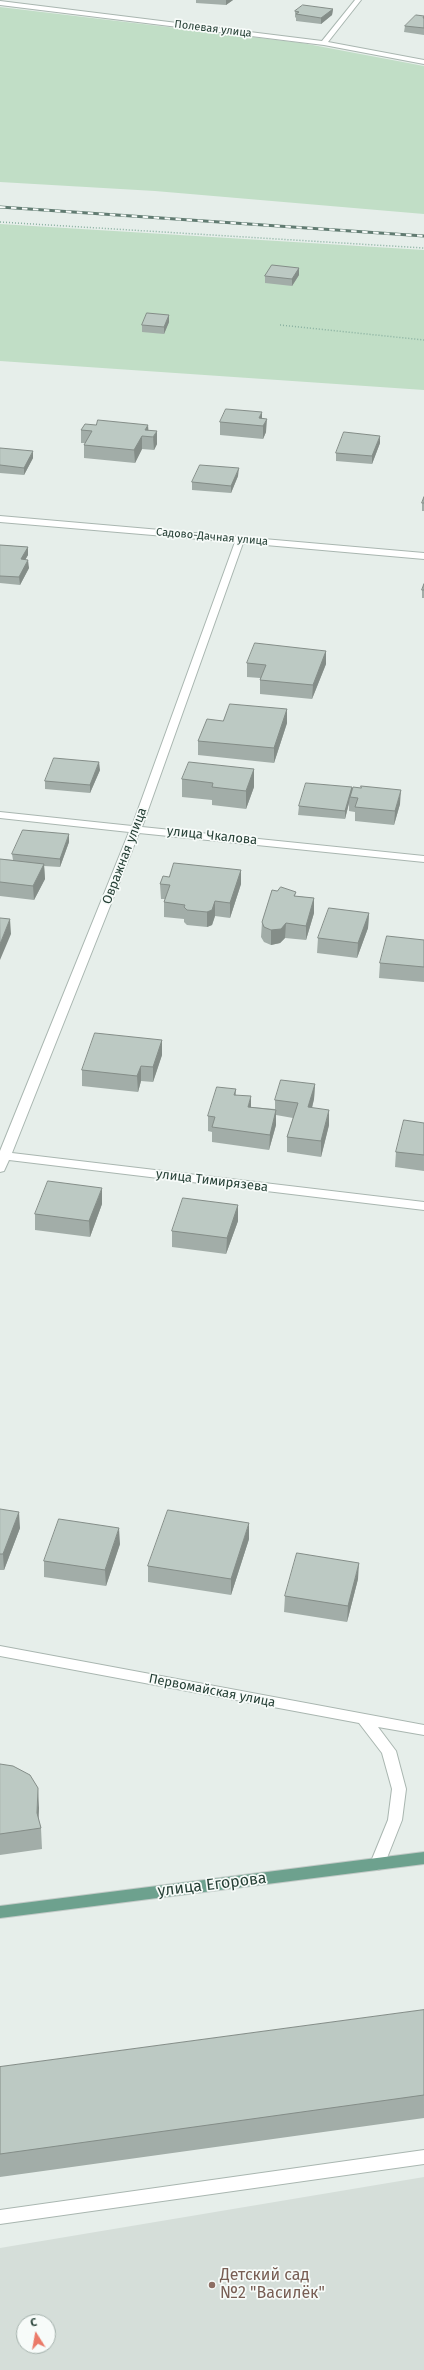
<!DOCTYPE html>
<html>
<head>
<meta charset="utf-8">
<style>
  body { margin:0 }
  #map { position:relative; width:424px; height:2370px; overflow:hidden; background:#e6eeea; font-family:"Fira Sans",sans-serif }
  canvas { display:block }
  .north { position:absolute; left:16px; top:2314px; width:40px; height:40px; box-sizing:border-box; background:#f7fbf9; border:1px solid #a3b0ab; border-radius:50%; rotate:349deg; font-size:11px; font-weight:700; line-height:16px; text-align:center; color:#264036 }
  .north::after { content:''; display:block; margin:auto; width:14px; height:18px; background:#eb7a68; clip-path:polygon(50% 0,100% 100%,50% 72%,0 100%) }
</style>
</head>
<body>
<div id="map">
<canvas width="424" height="2370"></canvas>
<div class="north">С</div>
</div>
<script>
const ctx = document.querySelector('canvas').getContext('2d');
ctx.lineJoin = 'round';
function fillPath(path, color) {
  ctx.fillStyle = color;
  ctx.fill(path, 'evenodd');
}
function trace(path, color, width, dash) {
  ctx.strokeStyle = color;
  ctx.lineWidth = width;
  ctx.lineCap = dash ? 'butt' : 'round';
  ctx.setLineDash(dash || []);
  ctx.stroke(path);
}
function write(font, color, halo, rows, align = 'center') {
  ctx.font = font + ' "Fira Sans",sans-serif';
  ctx.lineWidth = 3.5;
  ctx.setLineDash([]);
  ctx.textBaseline = 'middle';
  ctx.strokeStyle = halo;
  ctx.fillStyle = color;
  for (const [text, x, y, turn = 0] of rows) {
    ctx.save();
    ctx.translate(x, y);
    ctx.rotate((+turn || 0) * Math.PI / 180);
    ctx.textAlign = isNaN(turn) ? turn : align;
    if (halo) ctx.strokeText(text, 0, 0);
    ctx.fillText(text, 0, 0);
    ctx.restore();
  }
}
const built = new Path2D(`
  M424 2177V2370H0V2248ZM24 2322H48V2346H24Z`);
const green = new Path2D(`
  M0 7 302 43 424 66V214L155 191 0 182Z
  M0 224 424 250V390L0 361Z`);
const path = new Path2D(`
  M0 222 424 248
  M280 325 424 340`);
const service = new Path2D(`
  M424 2150V2164L0 2224V2210Z`);
const minor = new Path2D(`
  M355 0H361L328 42 424 60V64L324 45 0 5V1L322 41Z
  M0 516 424 553V559L243 543 142 827 424 856V862L139 833 12 1153 424 1202V1210L9 1160 4 1171 0 1172V1151L129 832 0 818V812L132 826 235 542 0 522Z
  M0 1646 424 1725V1735L378 1727 396 1751 406 1789 402 1820 383 1868 378 1870 373 1868 370 1864 388 1820 392 1789 382 1753 359 1723 0 1656Z`);
const primary = new Path2D(`
  M424 1852V1864L0 1918V1906Z`);
const rail = new Path2D(`
  M0 207 424 236`);
const wall = new Path2D(`
  M196 0H233L226 5 196 3Z
  M333 9 332 15 321 24 296 21V18L295 17V11Z
  M424 16V35L404 32 405 26Z
  M299 268V275L292 286 265 283V276Z
  M169 315V322L164 334 142 332V325Z
  M262 418 266 432 263 439 220 435V422Z
  M81 430H148L157 444 154 450 142 449 135 463 84 458V445L85 443H81Z
  M380 443 372 464 336 461V453Z
  M0 448 33 458 24 475 0 473Z
  M238 476 231 493 192 490V482Z
  M424 497V511H422V503Z
  M0 545 28 547V555L25 560 29 568 20 585 0 583Z
  M424 584V598H422V590Z
  M326 651V664L312 699 260 694V678L247 677V663Z
  M287 709V723L274 763 198 755V741L223 721Z
  M254 769V787L246 809 212 805V800L182 797V779Z
  M100 770 90 793 45 789V781Z
  M352 787V790L400 804 394 825 355 821V812L349 811V803L345 819 298 815 299 806Z
  M69 842 60 867 44 866 45 879 34 900 0 896V859L13 860 12 854Z
  M241 870V884L230 918 215 916 212 925 207 927 187 925 184 922V919L164 917V902L165 899H161L160 884 169 877Z
  M296 892 295 896 314 898V913L306 940 285 938 280 943 271 945 264 942 261 937 262 922Z
  M369 913 368 928 357 958 317 953 318 938Z
  M424 940V982L379 978 380 963Z
  M162 1040V1055L153 1082 141 1081 138 1092 82 1086V1070Z
  M315 1084 314 1099 312 1108 329 1125 321 1157 287 1152V1137L293 1118 276 1115V1125L269 1150 212 1142V1132L208 1131V1116L236 1089V1095L251 1107 275 1109V1100Z
  M424 1123V1171L395 1167 396 1152Z
  M102 1204 90 1237 35 1230V1214Z
  M238 1205V1221L226 1254 172 1247V1231Z
  M0 1509 20 1528 4 1570H0Z
  M249 1539 231 1595 148 1582V1566Z
  M120 1544 106 1586 44 1577V1561Z
  M358 1579 347 1622 284 1612 285 1596Z
  M0 1764 39 1808 38 1820 41 1828 42 1849 0 1855Z
  M424 2010V2118L0 2177V2067Z`);
const shadedWall = new Path2D(`
  M226 0H233L226 5Z
  M333 9 332 15 321 24V18Z
  M299 268V275L292 286V279Z
  M169 315V322L164 334V327Z
  M262 412V425L259 418Z
  M267 419 266 432 263 439V426Z
  M148 425 149 437 145 430Z
  M157 431V444L154 450 153 437Z
  M142 436V449L135 463 134 450Z
  M380 436V443L372 464V456Z
  M33 451V458L24 475V468Z
  M239 468 238 476 231 493V486Z
  M28 547V555L21 567V559Z
  M28 560 29 568 20 585 19 577Z
  M326 651V664L312 699 313 685Z
  M287 709V723L274 763V748Z
  M99 762 100 770 90 793V785Z
  M254 769V787L246 809V791Z
  M352 787V796L350 797 349 803 345 819V811Z
  M401 790 400 804 394 825 395 811Z
  M69 834V842L60 867V859Z
  M44 864 45 879 34 900 33 886Z
  M241 870V884L230 918V903Z
  M314 898V913L306 940V926Z
  M215 901V916L212 925 207 927V912Z
  M369 913 368 928 357 958 358 943Z
  M10 919 11 934 0 960V944Z
  M286 923 285 938 280 943 271 945V930Z
  M162 1040V1055L153 1082V1067Z
  M141 1066V1081L138 1092 137 1076Z
  M315 1084 314 1099 308 1123V1107Z
  M251 1096V1112L248 1107Z
  M276 1110V1125L269 1150 270 1135Z
  M329 1110V1125L321 1157V1141Z
  M102 1188V1204L90 1237 89 1221Z
  M238 1205V1221L226 1254 227 1238Z
  M19 1512 20 1528 4 1570 3 1554Z
  M249 1523V1539L231 1595V1579Z
  M119 1528 120 1544 106 1586 105 1570Z
  M359 1563 358 1579 347 1622 348 1606Z
  M38 1788 39 1808 38 1829 37 1813Z`);
const building = new Path2D(`
  M303 5 333 9 321 18 296 14 299 12 295 11Z
  M416 15 424 16 423 18H424V28L405 26Z
  M272 265 299 268 292 279 265 276Z
  M147 313 169 315 164 327 142 325Z
  M226 409 262 412 259 418 267 419 263 426 220 422Z
  M98 420 148 425 145 430 157 431 153 437 142 436 134 450 84 445 92 431 81 430 85 424 96 425Z
  M344 432 380 436 372 456 336 453Z
  M0 448 33 451 24 468 0 465Z
  M200 465 239 468 231 486 192 482Z
  M424 497V503H422Z
  M0 545 28 547 21 559 28 560 19 577 0 576Z
  M424 584V590H422Z
  M255 643 326 651 313 685 260 680 266 665 247 663Z
  M230 704 287 709 274 748 198 741 207 719 223 721Z
  M54 758 99 762 90 785 45 781Z
  M189 762 254 769 246 791 212 787 213 783 182 779Z
  M306 783 352 787 345 811 299 806Z
  M361 786 401 790 395 811 355 807 358 798 350 797 353 787 361 788Z
  M23 830 69 834 60 859 12 854Z
  M0 859 44 864 33 886 0 882Z
  M174 863 241 870 230 903 215 901 212 910 207 912 187 910 184 907 185 905 164 902 170 885 160 884 163 876 169 877Z
  M281 887 296 892 294 896 314 898 306 926 286 923 281 929 271 930 264 927 262 922 272 890 277 891Z
  M329 908 369 913 358 943 318 938Z
  M0 918 10 919 0 944Z
  M387 936 424 940V967L380 963Z
  M95 1033 162 1040 153 1067 141 1066 137 1076 82 1070Z
  M281 1080 315 1084 308 1107 329 1110 321 1141 287 1137 298 1103 275 1100Z
  M217 1087 236 1089 234 1095 251 1096 248 1107 276 1110 270 1135 212 1127 215 1117 208 1116Z
  M404 1120 424 1123V1155L396 1152Z
  M48 1181 102 1188 89 1221 35 1214Z
  M183 1198 238 1205 227 1238 172 1231Z
  M0 1509 19 1512 3 1554H0Z
  M168 1510 249 1523 231 1579 148 1566Z
  M59 1519 119 1528 105 1570 44 1561Z
  M297 1553 359 1563 348 1606 285 1596Z
  M0 1764 13 1766 30 1775 38 1788 37 1813 41 1828 0 1834Z
  M424 2010V2095L0 2154V2067Z`);
const markers = [
  [212,2285,4,"#8d6e63"]
];
const farStreetnames = [
  ["Полевая улица",213,29,7],
  ["Садово-Дачная улица",212,537,5]
];
const streetNames = [
  ["улица Чкалова",212,836,6],
  ["Овражная улица",125,856,-69],
  ["улица Тимирязева",212,1181,7],
  ["Первомайская улица",212,1691,11]
];
const nearStreetnames = [
  ["улица Егорова",212,1885,-7]
];
const nearEducationnames = [
  ["Детский сад",220,2276],
  ["№2 \"Василёк\"",220,2294]
];
fillPath(built, '#d5ded9');
fillPath(green, '#c1dec6');
trace(service, '#a9b6b0', 2);
trace(minor, '#a9b6b0', 2);
trace(primary, '#c2cac7', 2);
trace(path, '#89b0a0', 1.5, [1, 2]);
fillPath(service, '#fff');
fillPath(minor, '#fff');
fillPath(primary, '#6da18e');
trace(rail, '#617b71', 3);
trace(rail, '#f7fbf9', 2, [5.5]);
fillPath(wall, '#a2ada8');
fillPath(shadedWall, '#848d88');
fillPath(building, '#bcc9c3');
trace(building, '#848d88', 1);
for (const [x, y, r, color] of markers) {
  const dot = new Path2D();
  dot.arc(x, y, r, 0, 2 * Math.PI);
  ctx.fillStyle = color;
  ctx.fill(dot);
  trace(dot, '#f7fbf9', 1.5);
}
write('11px', '#264036', '#f7fbf9', farStreetnames);
write('13px', '#264036', '#f7fbf9', streetNames);
write('16px', '#264036', '#f7fbf9', nearStreetnames);
write('16px', '#785e54', '#f7fbf9', nearEducationnames, 'left');
</script>
</body>
</html>
